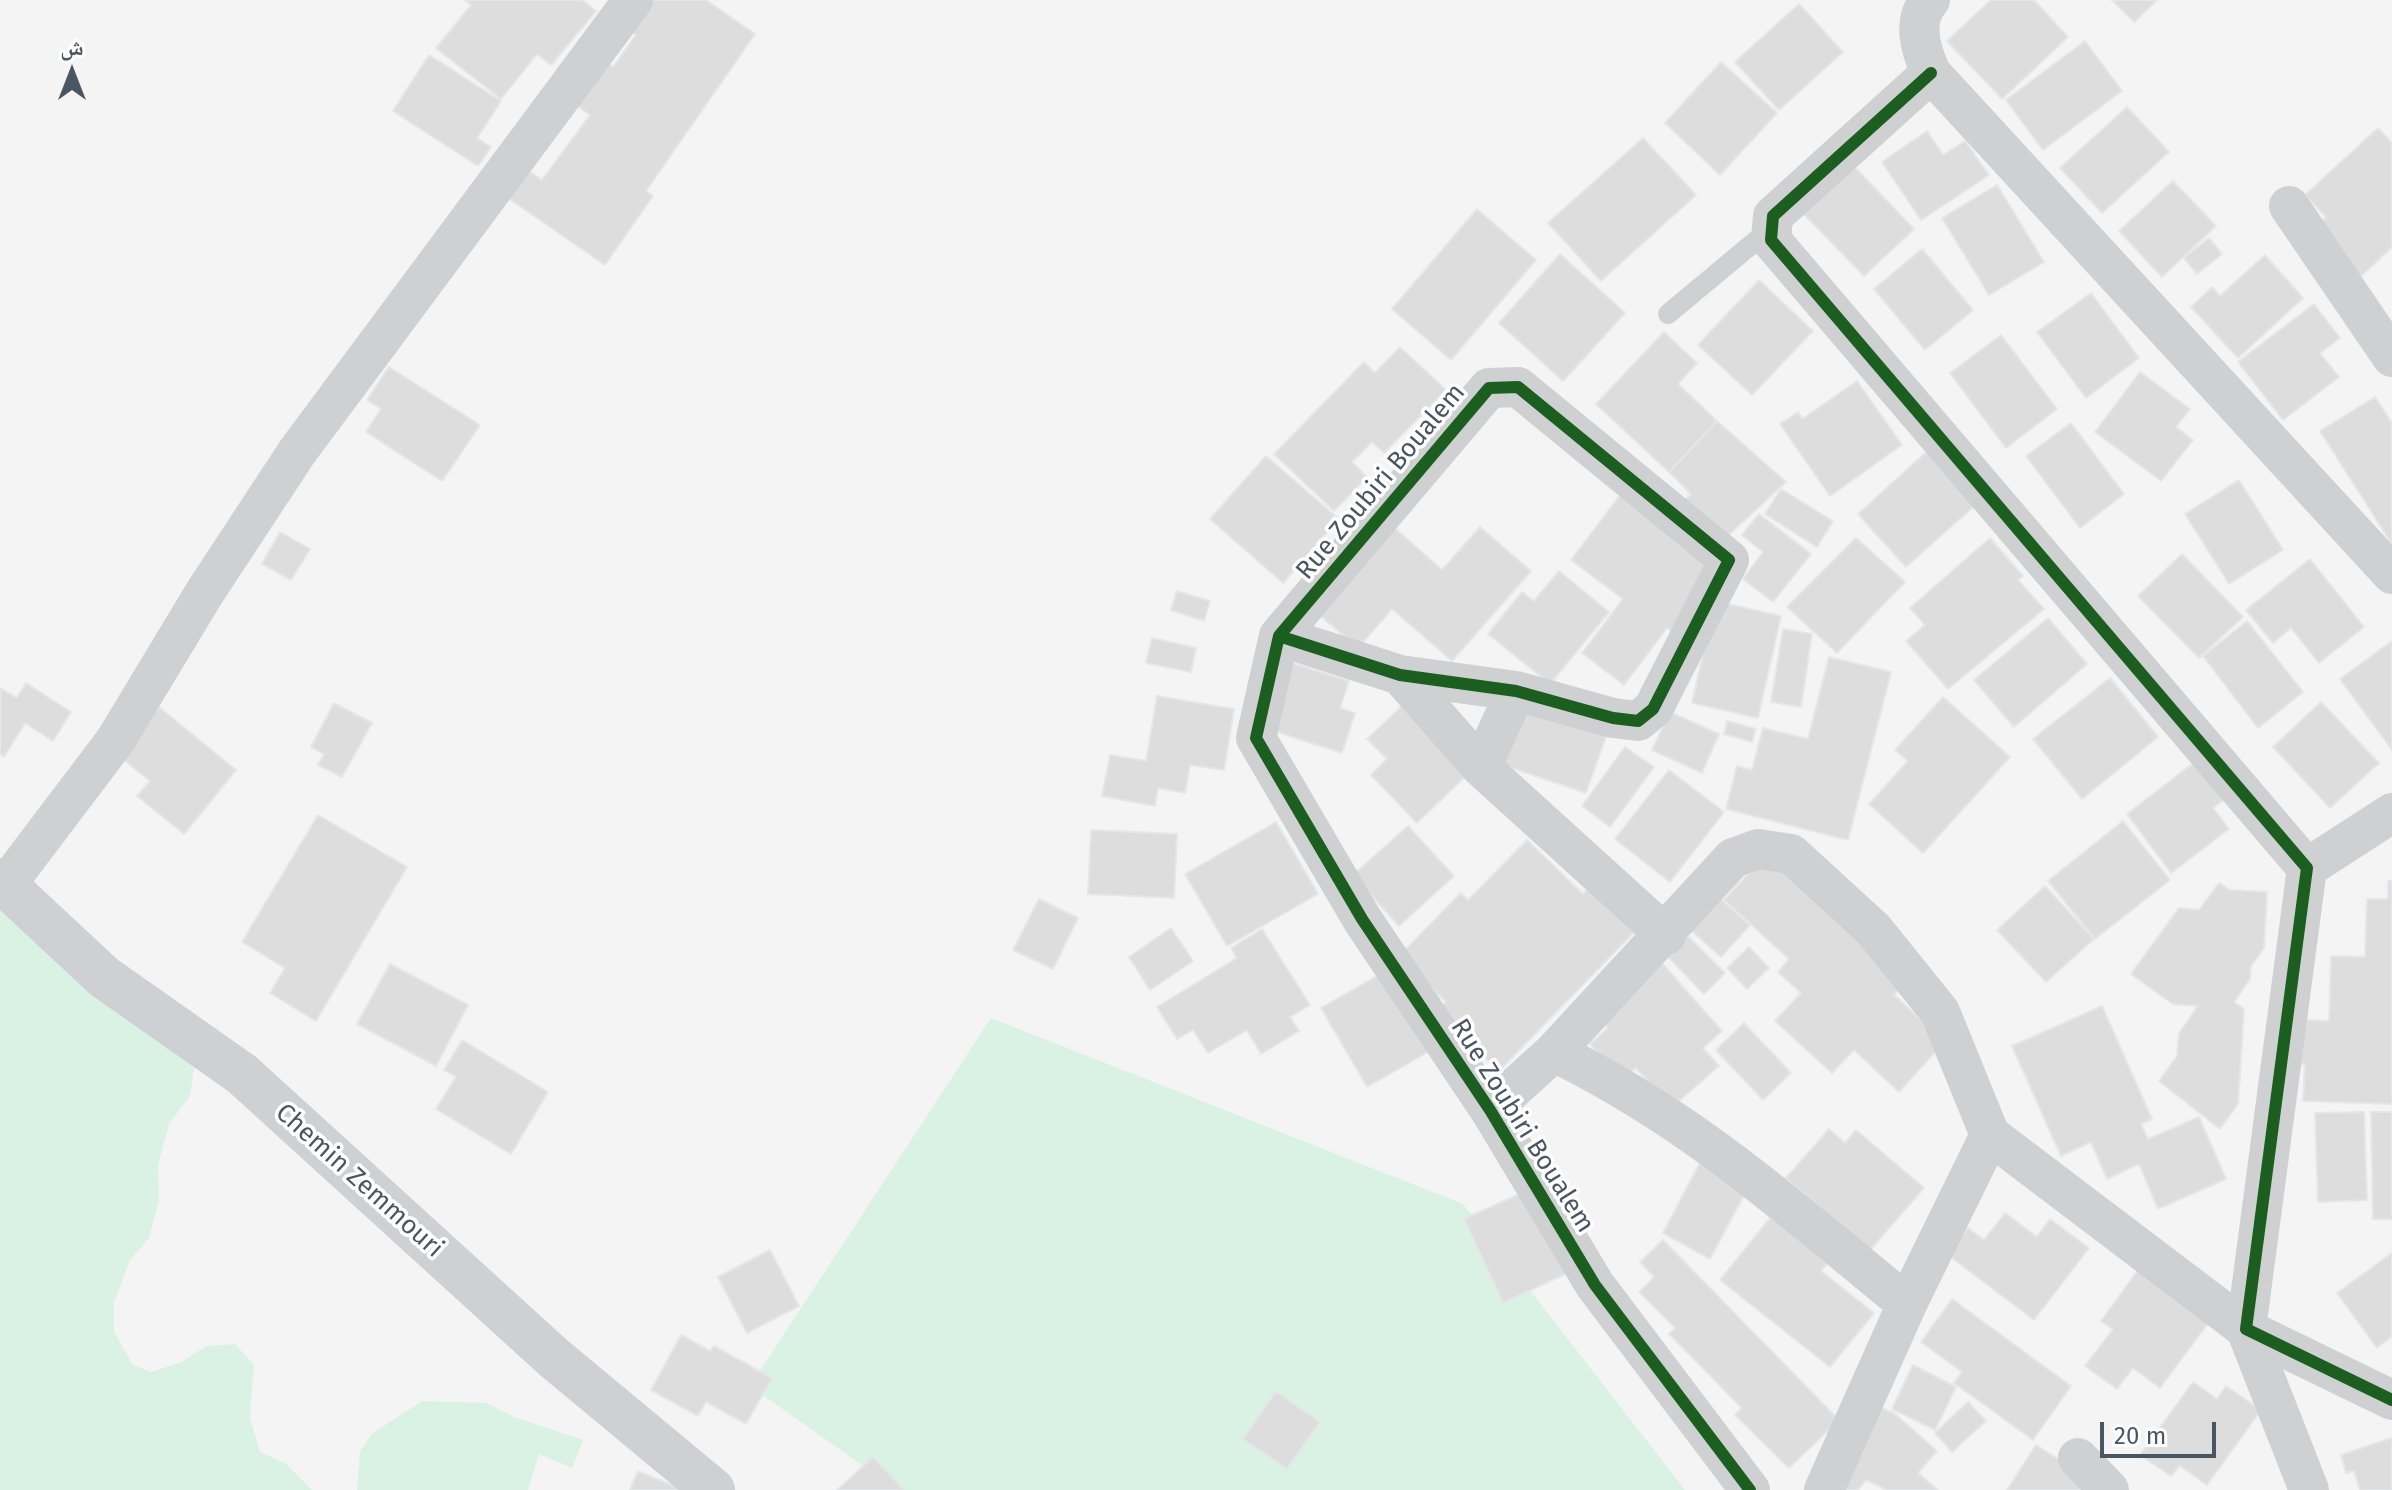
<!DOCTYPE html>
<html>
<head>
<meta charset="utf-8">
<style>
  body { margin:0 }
  #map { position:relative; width:2392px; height:1490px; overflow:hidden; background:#f4f4f4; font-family:"Fira Sans","Noto Naskh Arabic",sans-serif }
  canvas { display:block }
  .north { position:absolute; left:32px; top:32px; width:80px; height:80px; -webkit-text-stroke:6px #fff; paint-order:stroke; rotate:0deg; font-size:22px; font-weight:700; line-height:32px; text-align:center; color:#4a5661 }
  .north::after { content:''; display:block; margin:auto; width:28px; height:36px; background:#4a5661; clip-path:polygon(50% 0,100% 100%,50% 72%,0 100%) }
  .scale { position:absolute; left:2100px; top:1422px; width:116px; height:36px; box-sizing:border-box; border:4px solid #4a5661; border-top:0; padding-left:10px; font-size:24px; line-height:28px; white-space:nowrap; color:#4a5661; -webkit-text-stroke:6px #fff; paint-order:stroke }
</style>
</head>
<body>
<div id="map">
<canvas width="2392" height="1490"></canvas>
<div class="north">ش</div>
<div class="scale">20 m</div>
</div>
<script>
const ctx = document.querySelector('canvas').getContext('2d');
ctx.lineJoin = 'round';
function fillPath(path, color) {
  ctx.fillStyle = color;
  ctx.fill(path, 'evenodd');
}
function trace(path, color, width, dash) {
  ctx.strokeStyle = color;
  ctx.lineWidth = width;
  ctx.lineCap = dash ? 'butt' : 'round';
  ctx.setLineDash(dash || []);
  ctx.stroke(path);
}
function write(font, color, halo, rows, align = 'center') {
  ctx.font = font + ' "Fira Sans",sans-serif';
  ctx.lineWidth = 7;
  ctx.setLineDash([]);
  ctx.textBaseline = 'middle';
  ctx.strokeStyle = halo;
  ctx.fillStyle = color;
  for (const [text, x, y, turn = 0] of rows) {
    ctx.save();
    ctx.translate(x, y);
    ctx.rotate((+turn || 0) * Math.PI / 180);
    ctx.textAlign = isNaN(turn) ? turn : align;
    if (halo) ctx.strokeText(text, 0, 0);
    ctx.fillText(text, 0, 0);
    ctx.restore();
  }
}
const green = new Path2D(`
  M0 908 194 1068 190 1096 169 1124 158 1166 159 1200 149 1238 130 1260 114 1302V1332L133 1365 151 1372 182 1362 206 1346 235 1344 254 1365 250 1418 260 1452 286 1464 312 1490H0Z
  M991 1018 1463 1204 1685 1490H897L750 1386Z
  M422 1401 487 1403 514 1417 583 1440 572 1468 539 1454 528 1490H357L360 1451 373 1433Z`);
const building = new Path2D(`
  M465 0H582L596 11 551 65 537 54 501 99 436 48 471 5Z
  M639 0H706L755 34 646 191 653 196 605 265 505 196 525 168 542 180 590 115 570 101 600 58 613 67 636 35 622 25Z
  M1991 0H2034L2068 37 2002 99 1947 41Z
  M2112 0H2157L2134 22Z
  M1799 4 1843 52 1779 110 1735 62Z
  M2085 41 2122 91 2043 150 2006 100Z
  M429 55 501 101 477 138 491 147 478 166 393 111Z
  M1721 62 1777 113 1720 175 1665 123Z
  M2127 107 2169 152 2102 213 2060 168Z
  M2378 128 2392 143V247L2356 281 2310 232 2326 217 2305 195Z
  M1927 131 1943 155 1965 141 1989 175 1921 220 1882 162Z
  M1643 138 1696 195 1601 281 1548 223Z
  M1844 156 1914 229 1864 276 1794 204Z
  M2173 181 2216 226 2162 277 2119 231Z
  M1997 185 2044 262 1989 295 1942 218Z
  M1477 209 1536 260 1451 360 1392 309Z
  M2209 238 2222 254 2197 274 2184 258Z
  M1922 249 1973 310 1925 350 1874 289Z
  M1560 254 1625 313 1563 381 1499 323Z
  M2265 255 2303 298 2238 358 2191 307 2212 287 2220 296Z
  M1759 280 1813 331 1752 395 1698 345Z
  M2091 293 2139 358 2086 398 2037 332Z
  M2314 304 2340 338 2320 353 2339 377 2283 420 2238 362Z
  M1664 332 1697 363 1678 384 1717 421 1669 472 1596 404Z
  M2001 335 2057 409 2006 448 1950 373Z
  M1400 347 1446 390 1384 453 1372 442 1352 462 1367 477 1334 511 1274 454 1364 362 1375 373Z
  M389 367 480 425 442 481 366 432 381 409 367 400Z
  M2140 372 2190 409 2176 427 2193 440 2161 481 2095 432Z
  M1857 381 1902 445 1830 496 1780 424 1798 412 1802 419Z
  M2375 397 2392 423V544L2320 431Z
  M1717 421 1786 482 1722 541 1680 504 1691 494 1669 472Z
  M2071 423 2124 494 2080 528 2026 456Z
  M1933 446 1981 500 1906 567 1858 514Z
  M1266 456 1339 519 1283 583 1210 519Z
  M2239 480 2283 550 2229 584 2185 514Z
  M1781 489 1833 521 1817 547 1765 514Z
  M1624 490 1722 570 1674 634 1667 628 1624 685 1582 653 1623 599 1571 560Z
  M1759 514 1811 554 1773 602 1743 579 1763 552 1742 535Z
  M1387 521 1442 570 1480 527 1531 571 1452 661 1392 609 1358 648 1311 608Z
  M280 532 310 549 291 580 262 564Z
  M1856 538 1905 582 1837 653 1787 607Z
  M1990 538 2023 576 2018 580 2044 609 1948 689 1906 641 1925 625 1910 608Z
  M2182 554 2243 617 2199 658 2138 596Z
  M2310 559 2364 627 2319 663 2291 628 2273 643 2246 610Z
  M1559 571 1609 612 1550 684 1488 634 1522 592 1534 601Z
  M1177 591 1210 601 1204 621 1171 610Z
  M1715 601 1781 616 1758 718 1692 703Z
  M2048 618 2087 664 2014 727 1974 680Z
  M2247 621 2303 692 2258 728 2203 656Z
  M1783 629 1812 634 1801 707 1771 702Z
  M1152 638 1196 648 1191 672 1146 663Z
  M2392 641V750L2340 679Z
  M1829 657 1891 672 1848 840 1726 809 1737 766 1752 770 1763 728 1808 739Z
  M1293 663 1349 681 1340 708 1355 713 1342 753 1271 730Z
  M2110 678 2158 737 2082 799 2033 739Z
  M26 683 71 712 53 741 25 723 4 757 0 754V688L17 698Z
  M1157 696 1234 709 1224 770 1190 765 1185 793 1158 788 1155 806 1102 796 1110 755 1146 761Z
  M1943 697 2010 757 1923 853 1869 804 1908 761 1895 750Z
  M1520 698 1609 728 1586 793 1497 763Z
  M1406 702 1472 770 1417 823 1371 775 1387 759 1367 739Z
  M2321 702 2379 763 2330 808 2273 747Z
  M334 703 372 723 342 777 318 765 324 754 311 747Z
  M159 707 236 770 184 834 137 796 150 781 118 755Z
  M1670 712 1719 734 1702 773 1652 750Z
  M1727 721 1756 729 1752 742 1724 734Z
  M1625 747 1654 767 1610 827 1582 806Z
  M2196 761 2225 799 2213 808 2229 829 2171 873 2127 814Z
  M1669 770 1724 812 1670 882 1615 839Z
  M318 815 407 867 316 1021 270 993 285 968 242 942Z
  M2123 821 2170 880 2095 939 2048 881Z
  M1276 822 1318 894 1227 946 1185 874Z
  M1408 826 1454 876 1399 926 1353 875Z
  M1091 830 1177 834 1174 898 1088 894Z
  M1527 840 1583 894 1595 881 1640 926 1499 1071 1437 1011 1446 1002 1399 956 1461 893 1468 900Z
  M1764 856 1904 983 1894 995 1945 1041 1899 1092 1854 1050 1832 1073 1775 1021 1801 993 1778 972 1789 959 1724 900Z
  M2388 881H2392V1104L2303 1101 2305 1064 2290 1063 2291 1019 2329 1021 2331 956 2365 957 2367 899H2388Z
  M2219 883 2230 890 2267 892 2264 948 2251 966 2250 979 2234 1002 2244 1009 2238 1104 2220 1129 2159 1081 2177 1056 2179 1033 2198 1006 2173 1004 2131 974 2179 908 2199 910Z
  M2045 886 2094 939 2046 982 1997 930Z
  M1713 892 1750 925 1721 957 1684 924Z
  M1039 899 1078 918 1053 969 1013 950Z
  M1171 928 1193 961 1150 990 1129 957Z
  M1262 929 1310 1005 1290 1017 1299 1031 1261 1054 1247 1030 1208 1053 1193 1030 1177 1039 1157 1007 1237 958 1231 948Z
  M1684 932 1725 973 1704 994 1663 952Z
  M1749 947 1769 968 1747 989 1727 968Z
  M1661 962 1722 1031 1703 1048 1719 1066 1671 1108 1636 1068 1622 1079 1590 1044 1608 1028 1599 1017Z
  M390 964 468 1005 436 1066 357 1024Z
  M1382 973 1428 1052 1367 1087 1321 1008Z
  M2102 1006 2152 1119 2141 1124 2148 1139 2199 1117 2226 1179 2158 1209 2139 1164 2107 1179 2091 1142 2061 1156 2012 1046Z
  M1744 1023 1791 1073 1763 1100 1716 1050Z
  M462 1040 548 1092 511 1154 436 1109 456 1077 444 1070Z
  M2364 1112 2367 1200 2318 1202 2315 1113Z
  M2371 1112H2392V1219H2373Z
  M1829 1129 1845 1143 1856 1130 1924 1188 1870 1250 1786 1178Z
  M1703 1157 1751 1182 1710 1259 1663 1233Z
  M1533 1188 1572 1271 1503 1303 1464 1219Z
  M1778 1208 1837 1251 1821 1271 1874 1313 1830 1367 1720 1280Z
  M2005 1213 2037 1237 2050 1219 2089 1248 2034 1320 1948 1255 1968 1228 1984 1240Z
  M1663 1240 1839 1420 1789 1468 1735 1415 1742 1408 1669 1334 1675 1328 1639 1292 1654 1277 1640 1262Z
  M770 1250 799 1306 747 1333 718 1277Z
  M2392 1253V1336L2377 1348 2337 1293Z
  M2141 1266 2212 1318 2160 1388 2133 1368 2117 1389 2085 1366 2113 1329 2101 1321Z
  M1952 1299 2071 1386 2033 1440 1954 1383 1962 1372 1921 1342Z
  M681 1335 710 1351 714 1346 772 1378 746 1424 706 1402 698 1416 651 1390Z
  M1913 1365 1956 1387 1935 1430 1892 1409Z
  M2193 1382 2217 1399 2226 1386 2261 1410 2207 1485 2180 1466 2171 1476 2140 1455Z
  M1276 1391 1320 1422 1287 1469 1243 1439Z
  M1968 1402 1986 1421 1952 1452 1935 1433Z
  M1874 1404 1895 1414 1937 1451 1918 1473 1938 1490H1887L1866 1480 1858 1490H1845Z
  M2392 1438V1490H2360L2354 1471 2346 1473 2341 1455Z
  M2036 1445 2094 1482 2089 1490H2007Z
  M873 1457 904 1490H837Z
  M638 1471 683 1490H630Z`);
const lane = new Path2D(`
  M1668 314 1770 229`);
const street = new Path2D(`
  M1930 0C1911 21 1921 51 1931 73L2392 574
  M1931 73 1773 216 1771 240 2307 868 2246 1329 2392 1400
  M2289 206 2392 357
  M1279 636 1489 388 1518 387 1729 560 1653 709 1638 721 1613 718 1516 691 1400 675 1279 636 1256 738 1362 919 1490 1110 1595 1285 1750 1490
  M1400 675 1481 767 1666 935
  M1481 767 1516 691
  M2307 868 2392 813
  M6 885 115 741 205 592 297 452 633 0
  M1554 1052C1690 1118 1791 1209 1907 1304
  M1490 1110 1554 1052 1733 858 1758 849 1791 854 1874 930 1940 1012 1990 1135 2246 1329 2309 1490
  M2078 1458 2109 1490
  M1824 1490 1907 1304 1990 1135`);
const secondary = new Path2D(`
  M0 880 104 977 242 1074 554 1358 713 1490`);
const cycleway = new Path2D(`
  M1931 73 1773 216 1771 240 2307 868 2246 1329 2392 1400
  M1279 636 1489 388 1518 387 1729 560 1653 709 1638 721 1613 718 1516 691 1400 675 1279 636 1256 738 1362 919 1490 1110 1595 1285 1750 1490`);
const streetNames = [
  ["Rue Zoubiri Boualem",1381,482,-50],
  ["Rue Zoubiri Boualem",1522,1126,58],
  ["Chemin Zemmouri",359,1181,42]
];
fillPath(green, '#d9f2e3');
fillPath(building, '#ddddde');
trace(building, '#e5e6e7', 2);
trace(lane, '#ced0d2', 20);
trace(street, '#ced0d2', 40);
trace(secondary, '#ced0d4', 44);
trace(cycleway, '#1b5e20', 12);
write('26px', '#4a5661', '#fff', streetNames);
</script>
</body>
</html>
